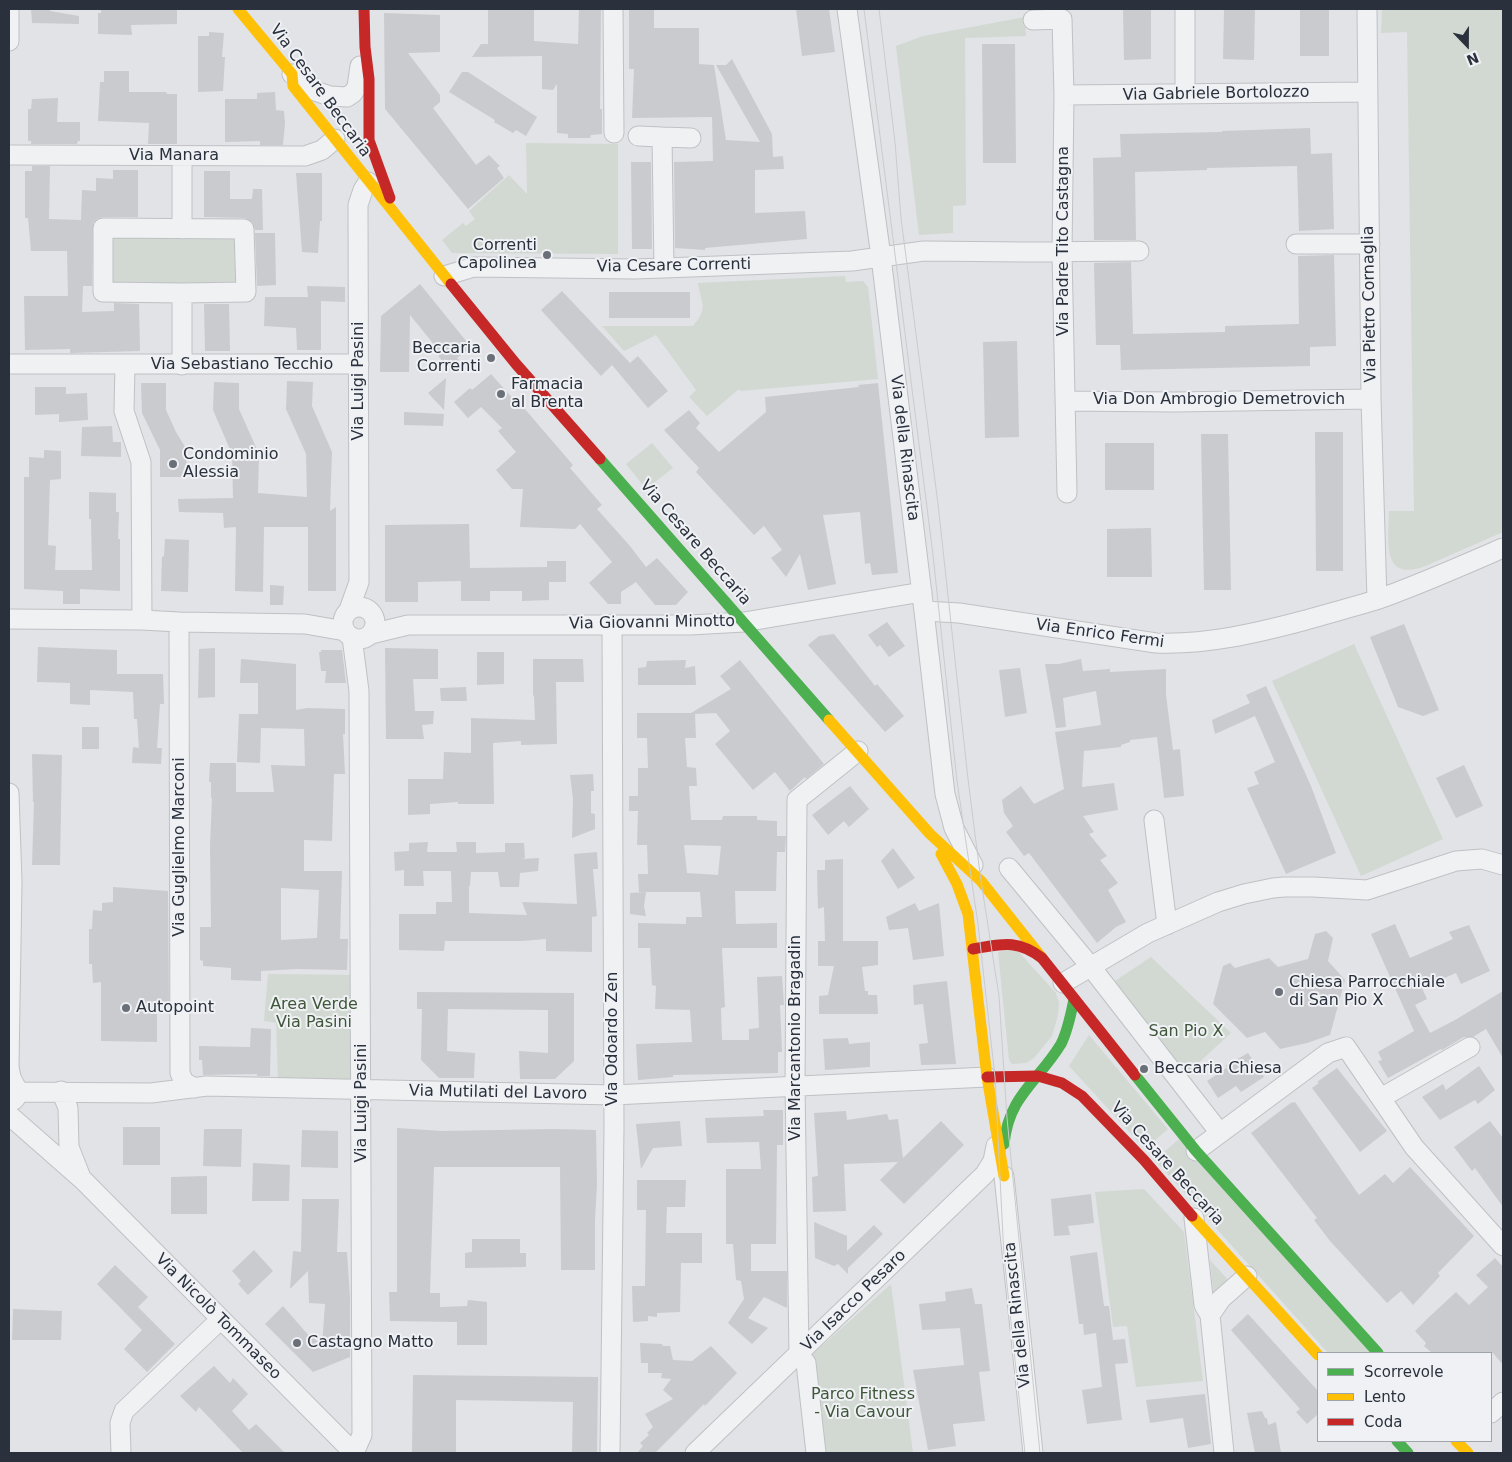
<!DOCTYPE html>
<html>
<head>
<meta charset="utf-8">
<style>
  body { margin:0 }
  #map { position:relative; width:1512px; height:1462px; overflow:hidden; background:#e1e3e6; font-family:"DejaVu Sans",sans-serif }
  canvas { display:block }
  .frame { position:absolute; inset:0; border:10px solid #2a313c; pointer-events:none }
  .legend { position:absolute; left:1317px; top:1352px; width:175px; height:90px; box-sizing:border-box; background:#eff1f5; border:1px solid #a0a4ab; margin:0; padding:6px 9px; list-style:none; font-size:15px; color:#2a313c }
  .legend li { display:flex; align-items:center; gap:10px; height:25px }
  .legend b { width:25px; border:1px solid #a0a4ab }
  .north { position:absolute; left:1442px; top:20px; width:50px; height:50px; -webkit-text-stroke:4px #eff1f5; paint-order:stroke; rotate:158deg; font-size:14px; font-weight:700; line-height:20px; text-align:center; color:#2a313c }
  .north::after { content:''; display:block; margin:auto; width:18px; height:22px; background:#2a313c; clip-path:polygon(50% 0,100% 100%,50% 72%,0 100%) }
</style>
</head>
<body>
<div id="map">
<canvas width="1512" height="1462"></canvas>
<div class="frame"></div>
<ul class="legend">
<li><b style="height:6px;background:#4caf50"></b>Scorrevole</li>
<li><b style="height:6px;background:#ffc107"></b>Lento</li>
<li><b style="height:6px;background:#c62828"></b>Coda</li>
</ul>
<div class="north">N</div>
</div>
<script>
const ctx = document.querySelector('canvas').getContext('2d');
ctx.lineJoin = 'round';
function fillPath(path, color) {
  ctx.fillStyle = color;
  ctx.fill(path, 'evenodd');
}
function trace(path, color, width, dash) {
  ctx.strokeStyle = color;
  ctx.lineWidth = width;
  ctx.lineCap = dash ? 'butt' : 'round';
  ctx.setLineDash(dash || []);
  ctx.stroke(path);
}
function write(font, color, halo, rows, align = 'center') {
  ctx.font = font + ' "DejaVu Sans",sans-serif';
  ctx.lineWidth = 4;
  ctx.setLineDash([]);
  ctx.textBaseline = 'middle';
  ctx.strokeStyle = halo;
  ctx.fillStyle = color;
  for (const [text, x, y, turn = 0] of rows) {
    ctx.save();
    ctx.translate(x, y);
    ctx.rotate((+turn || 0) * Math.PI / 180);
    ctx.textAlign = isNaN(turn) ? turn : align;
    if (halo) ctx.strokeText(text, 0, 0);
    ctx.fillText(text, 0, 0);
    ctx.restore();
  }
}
const green = new Path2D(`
  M1382 9H1503V532L1423 567C1380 581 1389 539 1389 511H1414L1407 32 1381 33Z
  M1025 17 1026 36 965 38 966 205 953 206V233L919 235 896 46 923 36Z
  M526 143 618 144V254L452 253 442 240 463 223 466 226 475 219 469 211 509 175 527 194Z
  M109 238H238V284L109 285Z
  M845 276 846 282 863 281 868 287 878 379 740 391 739 389 707 416 689 397 696 390 656 335 624 351 602 326H693C709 307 701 304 698 283Z
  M652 443 673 468 646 489 626 464Z
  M1354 644 1443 839 1361 876 1272 681Z
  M1016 949 1056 993 1059 1003 1058 1015 1052 1036 1034 1058 1026 1063 1012 1064 1009 1060 998 952Z
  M1151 957 1231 1033 1181 1079 1112 983Z
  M268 974 353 975V1082L278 1080 276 1023 264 1021Z
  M1089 1035 1168 1129 1145 1149 1069 1066Z
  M1179 1139 1371 1353H1328L1155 1160Z
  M1144 1189 1184 1232 1203 1381 1136 1387 1127 1326 1113 1327 1095 1192Z
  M1210 1260 1230 1282 1214 1297Z
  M891 1284 913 1453H824L813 1354Z`);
const building = new Path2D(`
  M31 9H50V11L79 16V24L32 23Z
  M101 9H177V24L131 25 132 35 98 34V13H101Z
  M488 9H534V41L578 44 579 9H601L600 109H602V134L591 135 590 138H568V134L557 133V84L553 90 542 89V56L472 57 481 44H488Z
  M629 9H654V28H699V64L714 65 726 140 760 142 716 65H726L732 59 772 134 773 157 783 156 784 169 755 170V213L805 211 807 239 705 248V250L675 248 674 162 713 161 712 117 632 118 634 69H629Z
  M796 9H829L835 52 802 56Z
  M1123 9H1151V59L1124 60Z
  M1224 9H1255L1254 60 1223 59Z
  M1300 9H1329V56H1300Z
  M384 13 440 15V52L408 53 440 95V102L433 108 476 165 489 155 500 166 497 168 504 178 468 209 385 109Z
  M209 32 224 33 222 57H225L223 91 198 92V36H209Z
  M982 44H1015L1016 163H983Z
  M104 71H129V92H166L167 94H177V144H148L149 123 98 121 100 82H104Z
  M462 72H468L537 117 526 136 516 130 513 133 494 122 495 120 449 92Z
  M275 92 276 110 284 111 285 123 283 145H260V141L225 142V99H257V93Z
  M58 98 57 122H80V141H78L77 144H31V141H28V109H31L32 99Z
  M1310 128 1311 154 1332 153 1334 229 1299 231 1297 166 1207 168V170L1135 172 1136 240H1094L1093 158 1121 157 1120 134 1222 132V131Z
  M631 162H651L652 249H632Z
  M32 166H50L49 219 81 220 82 190 96 191V178L113 179V170H138V217H103L97 219 93 223 92 286H83L82 312 114 311V303L139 304 140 351 70 353V349L25 350 24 296H68L67 251H31L28 218H25V171H32Z
  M204 171H230V199H252L253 189H262L263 230H255L253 223 245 218 204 217Z
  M296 173H322V221H320L318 253 302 252Z
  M255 233H275L276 285 257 286Z
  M1334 255 1336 346 1310 347V366L1121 370 1120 345H1096L1094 263 1131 262 1133 334 1225 332V326L1299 324 1298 256Z
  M420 284 471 347 457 358 459 360 448 368 439 357 436 347 410 315 409 372H380L381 316Z
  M307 286 345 287V302L321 301V350H297L296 328 264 326 265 297H308Z
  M562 291 630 363 638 356 668 391 648 408 612 365 601 376 541 310Z
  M609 292H690V318H609Z
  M204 304H229L230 351H205Z
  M1017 341 1019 437 985 438 983 342Z
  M491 374 523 410 524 408 573 465 570 468 602 505 597 509 630 546 646 567 657 558 688 592 676 605H655L636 582 621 592V604H608L589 583 612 562 580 524 575 529 520 527 523 489H512L496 470 516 452 498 431 502 428 481 407 468 418 454 402 470 388 472 390Z
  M446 378 444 410 428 393Z
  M287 381 313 382 312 406 332 452 330 511 336 507V591H308V527H264L263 592 235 591 236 527 224 528 223 513 179 512 178 499 233 498 232 454 213 410 214 382 239 383V409L259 454 258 493 307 497 306 454 286 409Z
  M141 383H166V410L176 432 187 450 186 477H160V450L142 413Z
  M878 383 898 573 872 575 870 563 865 564 860 512 823 515 836 584 808 590 800 554 786 577 771 558 782 550 764 526 754 535 696 472 699 468 664 430 689 410 700 423 696 428 719 452 766 412 765 397 859 387 858 385Z
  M35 387H66V394L87 393 88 420 59 422V414L35 415Z
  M404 412 444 414 443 426 404 425Z
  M112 426 113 442H121V457L81 456 82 427Z
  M1315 432H1343V571H1316Z
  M1201 434H1228L1231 590H1204Z
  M1105 443H1154V490H1105Z
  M44 450 61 451V479L50 480 48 545 56 546 55 570H92L91 519H89V492L116 493V512H119L118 539H120V591L80 589V604H63V591L24 589V477H29V457L44 458Z
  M469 524 470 568 547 567V561H566V582H549V600L522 601V591H490V601H461V581L418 582V602H385V525Z
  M1151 528 1152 577H1107V529Z
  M165 539 189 540 188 592 161 591 162 557 164 556Z
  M270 585 284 586 283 605H270Z
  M887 622 905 646 889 657 880 645 877 647 868 635Z
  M1404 624 1439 710 1423 716 1398 707 1370 637Z
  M834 634 875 686 877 684 904 716 885 732 808 645 819 636Z
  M38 647 117 650V674H163L164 704H160L157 748H162L161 764 132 763 133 747 139 748 137 719H134L133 692 90 690V705L70 704V683L37 682Z
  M215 648V697L198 698 199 649Z
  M385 648 438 649V679H413L415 711H434L433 724 422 725 424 739H386Z
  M321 650H342L346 683H325L326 671H321L319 652H321Z
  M477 652H504V684L477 685Z
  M241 659 296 664V710L307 708 345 709V734H343L345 774H334L332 841 304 840V871H342L340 939H348L347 970 297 969 261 971V981L231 980V968L203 966V961L200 960V927H211L210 846 212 798H211V782H209L210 763H236V792H274L271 765 305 766 304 729 261 728 260 763 237 762 239 714H258V683H240ZM281 888 319 890 317 938 281 940Z
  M533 659H583L584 682H556L557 744 521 745V741L493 743 494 804H458V802L430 804V814L408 815V779H443L444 752 471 753V718L535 720 534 696 533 695Z
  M1081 659 1083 671 1110 669V672L1166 669V695L1173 750 1180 749 1184 796 1164 798 1157 737 1130 740V742L1121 745V747L1084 751 1082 787 1114 783 1118 810 1083 816 1094 832 1089 834 1107 856 1100 860 1118 883 1108 890 1126 922 1116 927 1097 943 1029 853 1024 856 1006 832 1013 826 1004 813 1002 800 1021 786 1034 804 1064 789 1055 732 1101 725 1096 691 1063 698 1066 727 1056 728 1045 664H1059Z
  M686 660 685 668 695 666 696 685H638V668L646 667 647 661Z
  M740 660 824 764 806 779 805 777 790 791 775 772 753 790 715 744 730 731 716 713 695 714 696 738H685L687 767 696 768 697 786H689L691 820H722L723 816H757V820L777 821V836H786L785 852H777L776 891H735L736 924 777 923V948H722L725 1007 721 1008 722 1040H749V1029L759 1028 757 977 782 976 784 1005H780L782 1052H778V1073L673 1075V1077L638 1080 636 1044 692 1042 690 1010 655 1009 656 986 652 985 650 948H638V923L686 924V917H702L700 892H639L638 874H648L647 845H637L638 811H629V796H638V768H648L647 738H637V713H691L731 689 720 676ZM684 845 721 846 718 875 687 873Z
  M1020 668 1027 713 1005 717 999 670Z
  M1266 686 1311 786 1336 853 1286 874 1247 788 1259 784 1254 772 1275 762 1255 716 1215 734 1212 720 1250 703 1246 695Z
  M466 687 467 701H441L440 688Z
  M82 727H99V749H82Z
  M32 754 62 755 60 865H32L34 802H33Z
  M1464 765 1483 806 1456 818 1436 778Z
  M593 774 594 791H591V813L595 814V829L572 838 573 799 570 775Z
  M850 786 869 809 849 827 844 821 828 835 812 815Z
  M428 842 427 852H457L456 842H476V853L505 852V843H524L525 858 521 859 539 858 538 871 520 873 519 887H500L498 872H471L470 886H469V913L527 915 522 902 577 904 574 854 597 852 598 869H593L597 916 592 917V952L546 951V939L522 941H445L444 951 399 950V914H436V902H452L451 871H423L424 886H404V870L395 871 394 852 409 851V843Z
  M893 848 915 878 898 889 881 861Z
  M843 859V941H878V965L862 967 865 991H868V995H877L878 1014H819V996L828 995 834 966H818V941H825L824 907 818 909 817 870H825V860Z
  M113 887 168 891 169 1002H157V1042L101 1041V982L93 983 92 964H89V929H92L93 910 102 911V903L113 902Z
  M646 892 644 906 646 916 630 914V893Z
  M915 903 919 911 939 903 944 956 913 960 908 928 889 930 886 917Z
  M1395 924 1410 958 1453 939 1449 932 1469 925 1490 971 1461 984 1456 973 1422 988 1427 999 1415 1005 1430 1033 1455 1020 1503 991V1058L1486 1029 1473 1037H1464L1442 1050 1441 1049 1388 1078 1378 1061 1382 1060 1378 1052 1414 1031 1371 934Z
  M1326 931 1333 938 1328 961 1345 980 1330 1035 1307 1043 1280 1049 1265 1032 1247 1038 1213 1004 1223 966 1230 963 1235 968 1269 958 1278 967 1308 959 1315 934Z
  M947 981 956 1064 921 1065 919 1044 928 1043 923 1004 914 1005 913 985Z
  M417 992 574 993V1061L555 1079H520L519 1051 548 1053V1010L448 1009 447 1051 475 1053 474 1078H439L421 1060 422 1009H417Z
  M251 1028 271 1029 270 1076H257V1074L203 1075 202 1060H199V1046L250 1047Z
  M848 1038 849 1044 870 1042V1067L825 1070 823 1039Z
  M1248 1053 1264 1077 1241 1092 1236 1086 1218 1098 1207 1081 1228 1067 1225 1066Z
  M1479 1066 1495 1090 1478 1104 1475 1100 1440 1120 1422 1097 1443 1084 1446 1090Z
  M1337 1068 1387 1131 1360 1152 1312 1088 1319 1083 1317 1082Z
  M1292 1102 1293 1103 1295 1102 1359 1195 1385 1174 1393 1183 1410 1167 1474 1236 1438 1273 1440 1276 1413 1305 1401 1291 1387 1303 1330 1241 1314 1220 1317 1218 1251 1133Z
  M763 1110H783V1145H777L776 1244H751V1271H787V1308L764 1297 748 1318 768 1328 752 1344 728 1323 744 1299 741 1281 736 1280 733 1244H726V1169H761L759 1142 707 1143 705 1118 764 1116Z
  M846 1111 847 1120 887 1114 889 1120 898 1119 903 1158 941 1121 964 1145 904 1204 880 1180 898 1162 844 1164 846 1211 813 1212 812 1177 818 1176 814 1113Z
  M680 1121 682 1146 653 1148 641 1169 636 1124Z
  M1490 1121 1503 1138V1207L1475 1168 1472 1171 1454 1147Z
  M123 1127H160V1165H123Z
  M397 1128 442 1131 552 1129 596 1130 597 1184 595 1220V1270H561L560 1167H434L430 1293H440V1307L467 1306 468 1300 487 1302V1345H457V1322L390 1321 389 1292H397Z
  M204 1129H242L241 1167 203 1166Z
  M302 1130 338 1131V1168L301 1167Z
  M253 1163 290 1165 289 1201H252Z
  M207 1176V1214H171V1177Z
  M637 1180H686L685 1207H667L666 1233H702V1263H681L680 1312 657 1313V1317L648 1316V1321L633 1322 632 1286H645L646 1210H637Z
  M1091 1194 1094 1223 1068 1226 1070 1235 1054 1236 1051 1199Z
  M302 1199H339L337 1252H347L350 1297V1357L313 1372 265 1324 283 1306 310 1337V1334L322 1346 325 1304 309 1303 308 1271 290 1289 293 1251 301 1252Z
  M814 1222 847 1236V1251L874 1225 883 1234 848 1268V1274L838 1264 834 1266 815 1258Z
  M472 1239H520V1253H526V1267L465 1268V1253L472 1252Z
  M254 1250 273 1271 248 1295 238 1284 241 1281 232 1271Z
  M1097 1252 1104 1306H1109L1113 1340 1125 1339 1128 1363 1115 1364 1122 1420 1087 1424 1082 1390 1102 1387 1096 1333 1084 1335 1083 1324H1079L1070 1256Z
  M1495 1258 1503 1267V1365L1493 1353H1432L1424 1346 1426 1343 1415 1331 1427 1319 1456 1292 1469 1305 1488 1287 1476 1275Z
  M115 1265 148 1297 138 1307 175 1344 147 1372 124 1349 142 1330 97 1284Z
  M972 1288 975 1304H982L990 1371 979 1372 985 1421 953 1424 956 1446 928 1450 913 1370 964 1365 960 1328 922 1330 919 1304 946 1301 945 1292Z
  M13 1309 62 1311 61 1340H12Z
  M1248 1314 1318 1391V1414L1307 1424 1296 1412 1300 1409 1231 1330Z
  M640 1343 662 1344 663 1346H670L673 1360 692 1361 711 1346 737 1373 705 1406 704 1404 655 1453H637L643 1446 640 1443 649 1435 647 1433 653 1427 645 1414 673 1399 663 1390 671 1379 661 1378 662 1373H648V1363H641Z
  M214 1366 230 1383 233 1378 248 1394 232 1411 249 1430 256 1424 285 1453H243L199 1407 196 1412 180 1396Z
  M413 1375 598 1377 597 1453H572L573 1402 456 1400V1453L412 1452Z
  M1205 1394 1211 1444 1188 1448 1183 1418 1150 1423 1146 1400Z
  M1262 1411 1265 1418H1267L1268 1425 1276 1422 1281 1453H1255L1247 1413Z`);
const street = new Path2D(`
  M613 9 614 133
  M847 9 881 257 924 611 945 794 954 828 973 865
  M1367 9 1371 399 1377 599
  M1033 20 1062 19 1064 95 1062 252 1067 493
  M9 41V9
  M292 74 303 77 315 91 330 96 347 97 353 93 357 87 360 66
  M1185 94V9
  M1064 95 1368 92
  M638 136 662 137 664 268
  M662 137 691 138
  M9 155 305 156 322 150 335 139
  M182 229V156
  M1296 244H1370
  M444 276 474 267 634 269 664 268 852 261 924 251 1024 252 1139 251
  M182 293 103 292V228L244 229 246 292 182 293V365
  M9 364H359
  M125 365 124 411 141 462 142 620
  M1067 401 1174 402 1371 399
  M343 623a16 16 0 1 1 32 0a16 16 0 1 1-32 0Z
  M349 610 359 582 358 205 363 190 368 182
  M924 611 959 613 1156 643C1207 645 1257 633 1306 620 1330 613 1353 607 1376 600 1419 585 1461 566 1503 548
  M9 619 142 620 179 622 305 624 345 631
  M179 622 180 1073 184 1082 194 1088
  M371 634 408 625H690L744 622 922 592
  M352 637 359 691 362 1435 354 1453
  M9 793 12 882 9 1065C10 1076 12 1083 20 1092L14 1100
  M1154 820 1167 925
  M1009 868 1091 967 1220 1133
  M1063 983 1148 933 1218 902 1244 894 1273 888 1284 887H1313L1367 890 1456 861 1482 859 1503 865
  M61 1091 68 1108 69 1147 80 1175
  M9 1092 151 1093 207 1086 613 1095 987 1077
  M1381 1098 1470 1047
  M9 1115 83 1180 354 1453
  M1196 1151 1328 1053 1346 1047 1414 1147 1503 1246
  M1004 1176 1033 1453
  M1194 1218 1204 1305 1210 1315 1221 1299 1247 1276
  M1210 1315 1224 1453
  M799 1354 795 1085 797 800 858 751
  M799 1354 806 1363 816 1453
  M1491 1413 1503 1402
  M121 1453 120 1423 124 1411 221 1319
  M610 1453 614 1128 612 624
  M695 1453 985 1174 993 1161 996 1146`);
const fast = new Path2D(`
  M600 459 829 720
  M1135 1075 1196 1151 1378 1353
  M1004 1144C1009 1095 1038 1082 1061 1044 1068 1030 1071 1014 1074 999
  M1397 1441 1408 1453`);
const slow = new Path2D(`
  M238 9 292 74 293 86 451 284
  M829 720 930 834 981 881 1042 958
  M941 854 957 884 968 914 987 1077 1004 1176
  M1192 1216 1318 1355
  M1456 1441 1468 1453`);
const jam = new Path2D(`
  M364 9 365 47 369 79V140L390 198
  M451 284 516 364 600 459
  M973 949C1002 944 1017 939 1042 958L1135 1075
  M987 1077 1038 1076 1062 1083 1082 1096 1144 1160 1192 1216`);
const tram = new Path2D(`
  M864 9 933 555 957 781 978 924 995 1077 1004 1257 1025 1453
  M879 9 895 142 901 218 938 504 968 779 981 881 999 996 1007 1118 1040 1453`);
const markers = [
  [547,255,5,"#6a6f78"],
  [491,358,5,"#6a6f78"],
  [501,394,5,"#6a6f78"],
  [173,464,5,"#6a6f78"],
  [1279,992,5,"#6a6f78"],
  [126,1008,5,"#6a6f78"],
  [1144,1069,5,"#6a6f78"],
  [297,1343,5,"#6a6f78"]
];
const streetNames = [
  ["Via Cesare Beccaria",320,91,54],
  ["Via Gabriele Bortolozzo",1216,94,-1],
  ["Via Manara",174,156],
  ["Via Padre Tito Castagna",1064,241,-90],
  ["Via Cesare Correnti",674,266,-1],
  ["Via Pietro Cornaglia",1370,304,-91],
  ["Via Sebastiano Tecchio",242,365],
  ["Via Luigi Pasini",359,381,-90],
  ["Via Don Ambrogio Demetrovich",1219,400],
  ["Via della Rinascita",904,448,83],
  ["Via Cesare Beccaria",695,543,49],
  ["Via Giovanni Minotto",652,623,-1],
  ["Via Enrico Fermi",1100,634,8],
  ["Via Guglielmo Marconi",180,847,-90],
  ["Via Marcantonio Bragadin",796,1038,-90],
  ["Via Odoardo Zen",613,1039,-90],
  ["Via Mutilati del Lavoro",498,1093,1],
  ["Via Luigi Pasini",362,1103,-90],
  ["Via Cesare Beccaria",1167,1164,48],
  ["Via Isacco Pesaro",854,1301,-44],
  ["Via della Rinascita",1018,1315,-96],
  ["Via Nicolò Tommaseo",218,1317,45]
];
const poiNames = [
  ["Correnti",537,246,"right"],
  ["Capolinea",537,264,"right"],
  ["Beccaria",481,349,"right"],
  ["Correnti",481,367,"right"],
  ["Farmacia",511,385],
  ["al Brenta",511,403],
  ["Condominio",183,455],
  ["Alessia",183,473],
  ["Chiesa Parrocchiale",1289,983],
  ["di San Pio X",1289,1001],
  ["Autopoint",136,1008],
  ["Beccaria Chiesa",1154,1069],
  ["Castagno Matto",307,1343]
];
const parkNames = [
  ["Area Verde",314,1005],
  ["Via Pasini",314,1023],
  ["San Pio X",1186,1032],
  ["Parco Fitness",863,1395],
  ["- Via Cavour",863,1413]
];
fillPath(green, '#d2d9d2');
fillPath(building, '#cacbce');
trace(street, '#bfc1c4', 21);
trace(street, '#f0f1f3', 19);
trace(fast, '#4caf50', 11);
trace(slow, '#ffc107', 11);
trace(jam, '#c62828', 11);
trace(tram, '#cacbcd', 1);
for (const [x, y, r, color] of markers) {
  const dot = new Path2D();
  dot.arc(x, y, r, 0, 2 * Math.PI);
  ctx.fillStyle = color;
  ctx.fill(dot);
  trace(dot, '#eff1f5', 2);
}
write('16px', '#2a313c', '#eff1f5', streetNames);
write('16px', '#2a313c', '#eff1f5', poiNames, 'left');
write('16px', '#3f5639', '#eff1f5', parkNames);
</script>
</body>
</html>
